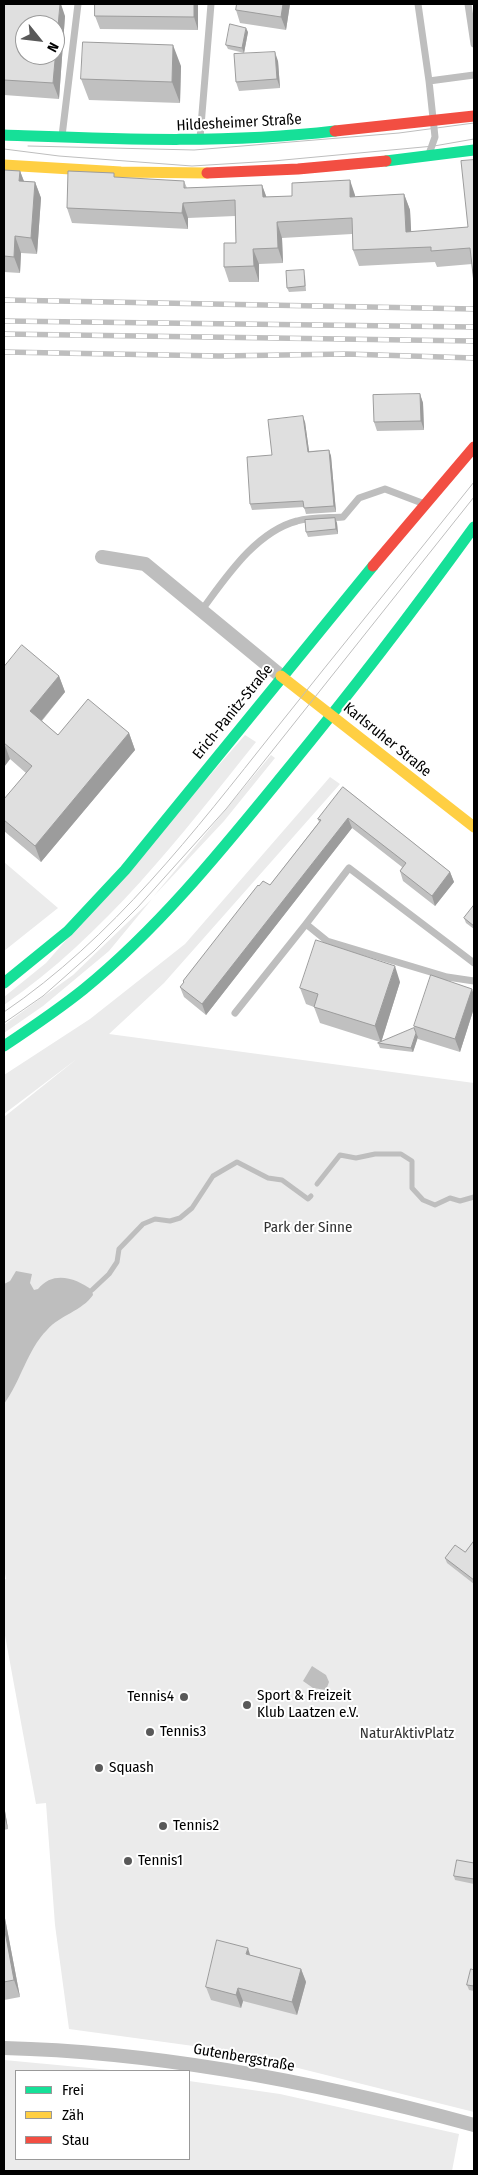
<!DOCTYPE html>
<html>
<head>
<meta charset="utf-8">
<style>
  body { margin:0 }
  #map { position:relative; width:478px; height:2175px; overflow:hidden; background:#fff; font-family:"Fira Sans Condensed",sans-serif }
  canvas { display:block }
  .frame { position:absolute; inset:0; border:5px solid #000; pointer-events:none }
  .legend { position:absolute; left:15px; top:2070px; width:175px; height:90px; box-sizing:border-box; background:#fff; border:1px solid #999; margin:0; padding:6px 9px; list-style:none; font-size:15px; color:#000 }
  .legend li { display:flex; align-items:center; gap:10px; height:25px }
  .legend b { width:25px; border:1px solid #999 }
  .north { position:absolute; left:15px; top:15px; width:50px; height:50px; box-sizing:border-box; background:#fff; border:1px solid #999; border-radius:50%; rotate:119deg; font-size:14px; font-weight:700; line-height:20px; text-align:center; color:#000 }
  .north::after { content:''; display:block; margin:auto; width:18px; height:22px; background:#595959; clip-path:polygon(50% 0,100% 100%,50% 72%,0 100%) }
</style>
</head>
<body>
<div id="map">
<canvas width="478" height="2175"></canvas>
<div class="frame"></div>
<ul class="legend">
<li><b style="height:6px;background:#16e098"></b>Frei</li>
<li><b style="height:6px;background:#ffcf43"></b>Zäh</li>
<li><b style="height:6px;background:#f24e42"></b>Stau</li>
</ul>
<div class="north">N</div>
</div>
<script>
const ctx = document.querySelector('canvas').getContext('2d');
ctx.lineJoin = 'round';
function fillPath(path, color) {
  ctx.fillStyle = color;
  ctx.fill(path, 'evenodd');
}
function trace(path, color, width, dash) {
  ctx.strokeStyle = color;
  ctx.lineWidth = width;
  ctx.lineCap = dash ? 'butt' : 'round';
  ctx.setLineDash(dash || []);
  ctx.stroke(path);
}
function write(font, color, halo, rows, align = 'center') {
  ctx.font = font + ' "Fira Sans Condensed",sans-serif';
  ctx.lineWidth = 4;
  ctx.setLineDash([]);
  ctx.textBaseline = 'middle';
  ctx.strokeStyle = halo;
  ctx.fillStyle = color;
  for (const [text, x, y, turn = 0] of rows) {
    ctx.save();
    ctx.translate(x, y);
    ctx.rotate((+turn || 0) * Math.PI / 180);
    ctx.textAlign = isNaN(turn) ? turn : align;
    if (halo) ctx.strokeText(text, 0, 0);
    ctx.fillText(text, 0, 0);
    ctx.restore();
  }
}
const green = new Path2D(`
  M245 735 256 742C180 837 105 935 4 1005V997L46 963Z
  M271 755 275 758 224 821 153 897Z
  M330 777 340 784 164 983 109 1034 474 1083V2112L230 2051 69 2029 55 1925 46 1803 36 1804 4 1630V1580L6 1579 4 1568V1117L78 1058 4 1114V1075L90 1019 185 944Z
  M4 862 58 908 4 951Z
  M152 899 109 951 43 1006 4 1033V1025L73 975Z
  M4 2060 121 2071H16V2159H189V2081L280 2094 459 2134 452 2171H4Z`);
const water = new Path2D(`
  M16 1271 32 1274 30 1283 34 1290 38 1289C53 1270 76 1278 92 1290L93 1295C82 1311 60 1315 47 1330 27 1350 21 1381 4 1404V1284L10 1281Z
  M312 1666 326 1675 329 1682 326 1690 313 1688 303 1681Z`);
const stream = new Path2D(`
  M317 1184 340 1155 356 1158 375 1154H401L412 1161V1188L423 1200 435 1205 450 1198 460 1201 474 1197
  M92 1290 109 1274 117 1262 119 1249 143 1224 155 1219 170 1221 180 1218 192 1208 213 1176 237 1162 268 1178 282 1180 308 1199 311 1196`);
const lane = new Path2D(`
  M418 4 429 81 474 75
  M468 4 474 44
  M62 136 78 4
  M200 138 211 4
  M429 154 435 137 429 81
  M201 611C225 579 255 532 297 521 311 517 328 518 343 517L359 498 385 489 422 503
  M474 963 349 868 306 924 327 941 447 977 474 981
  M235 1013 306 924`);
const street = new Path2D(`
  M102 557 145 564 281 676
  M4 2048C163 2052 321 2083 474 2125`);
const fast = new Path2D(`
  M4 135C116 139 224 144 335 131
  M386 161 474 150
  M4 983 68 931 125 870 373 566
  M4 1046C31 1028 58 1010 84 989 161 926 224 847 287 770 352 691 414 610 474 527`);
const slow = new Path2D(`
  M4 165 121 172 207 173
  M281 676 474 827`);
const jam = new Path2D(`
  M335 131 474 116
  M207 173 298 169 386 161
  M373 566 474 447`);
const tram = new Path2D(`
  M28 146 194 150 399 133 474 123
  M4 149 59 156 192 166 273 161 434 146 474 139
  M4 1012C113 938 194 832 275 730 341 647 408 565 474 482
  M4 1023 43 996 94 951 138 907 226 809 474 497`);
const rail = new Path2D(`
  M4 300 474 309
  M4 321 474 327
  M4 334 474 341
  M4 352 219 356 347 354 474 358`);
const wall = new Path2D(`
  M4 4H31L65 16 59 99 4 95Z
  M95 4H198V30L100 29 95 16Z
  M237 4H290L286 30 240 23 236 10Z
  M248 32 244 53 228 49 226 45Z
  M278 61 280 88 239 91 236 82Z
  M181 66 180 103 89 100 81 79Z
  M474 160V284L472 264 437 267 435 262 359 266 353 250 352 234 282 238 283 263 259 264V282H229L224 267 236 243 235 216 188 218V229L72 223 67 208 116 178 184 181 187 188 262 185 266 197 355 195V197L404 194 410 210 411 232 468 227Z
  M4 170 20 171 24 181 35 182 41 198 37 254 21 253 20 273 4 272Z
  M305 275 306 291 289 292 287 288Z
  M420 394 423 403 424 430 377 431 374 422Z
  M305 422 309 451 329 450 331 456 336 512 306 514 304 507 252 510 250 504 272 455Z
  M335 518 337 523 338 534 308 537 306 532Z
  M4 667 59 676 65 692 42 721 58 735 129 733 135 750 41 862 4 831V820L26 773 10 759 4 767Z
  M343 787 450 872 454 882 435 906 403 881 400 871 402 867 352 828 206 1015 184 997 180 987 184 983 183 981 259 886 270 885 319 822 318 819Z
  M474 905V929L466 923 464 918Z
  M400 982 381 1042 414 1028V1026L472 989 474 996V1008L460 1052 418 1039V1037L413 1052 380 1048 378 1043 380 1042 320 1023 314 1007 306 1004 300 988Z
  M474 1541V1584L447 1563 445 1558 465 1552Z
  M4 1805 8 1829 4 1830Z
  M474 1863V1884L455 1880 454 1876Z
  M4 1913 20 1997 4 2000Z
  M250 1955 301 1969 306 1982 297 2015 243 2001 241 2008 211 2000 206 1987Z
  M474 1970V1991L469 1990 467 1985Z`);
const shadedWall = new Path2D(`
  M60 4H61L65 16 59 99 53 83Z
  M194 4H198V30L194 17Z
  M283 4H290L286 30 281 17Z
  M246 28 248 32 244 53 242 48Z
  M173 45 181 66 180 103 172 82Z
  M275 52 278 61 280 88 277 79Z
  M20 171 26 187 19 181Z
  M350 180 355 195 356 212 350 197Z
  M35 182 41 198 37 254 31 238Z
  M262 185 268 201 263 197Z
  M404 194 410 210 412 247 406 232Z
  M183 203 188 218V229L182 213Z
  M277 222 282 238 283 263 278 248Z
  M15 236 21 253 20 273 14 257Z
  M253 249 259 264V282L254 266Z
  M420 394 423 403 424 430 421 421Z
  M303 416 305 422 310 458 308 452Z
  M329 450 331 456 336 512 334 506Z
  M335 518 337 523 338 534 336 529Z
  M59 676 65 692 36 727 30 711Z
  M129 733 135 750 41 862 35 846Z
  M4 743 10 759 4 767Z
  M348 818 352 828 206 1015 202 1004Z
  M450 872 454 882 435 906 432 896Z
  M395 966 400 982 381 1043 375 1026Z
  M472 989 474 996V1008L460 1052 455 1039Z
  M416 1033 418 1037 413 1052 411 1048Z
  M4 1805 8 1829 4 1816Z
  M4 1913 20 1997 14 1980 4 1926Z
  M248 1948 252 1961 246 1954Z
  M301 1969 306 1982 297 2015 292 2002Z
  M238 1988 243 2001 241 2008 236 1995Z`);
const building = new Path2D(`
  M4 4H60L53 83 4 80ZM25 25H55V55H25Z
  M95 4H194V17L95 16Z
  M237 4H283L281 17 236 10Z
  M230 24 246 28 242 48 226 45Z
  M83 42 173 45 172 82 81 79Z
  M275 52 277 79 236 82 234 54Z
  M474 160V283L470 248 431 251V247L353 250 352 218 277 222 278 248 253 249 254 266 224 267V243H236L235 200 183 203 182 213 67 208 68 171 114 173V177L184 181V188L262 185 263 197 292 196V183L350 180V197L404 194 406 232 468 227 461 161Z
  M4 170 20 171 19 181 35 182 31 238 15 236 14 257 4 256Z
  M304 270 305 286 287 288 286 271Z
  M420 394 421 421 374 422 373 395Z
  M303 416 308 452 329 450 334 506 304 508 303 501 250 504 247 457 272 455 268 420Z
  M335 518 336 529 306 532 305 520Z
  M22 645 59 676 30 711 58 735 88 699 129 733 35 846 4 820V799L32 766 4 743V667Z
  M343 787 450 872 432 896 400 871 406 863 348 818 202 1004 180 987 184 982 183 981 258 885 259 886 263 881 270 885 321 820 318 819Z
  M474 905V926L464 918Z
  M316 940 395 966 375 1026 314 1007 318 994 300 988Z
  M431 975 472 989 455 1039 414 1026Z
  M414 1028 416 1033 411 1048 378 1043Z
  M474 1541V1580L445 1558 455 1545 465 1552Z
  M457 1860 474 1863V1879L454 1876Z
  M4 1926 14 1980 4 1982Z
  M217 1940 248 1948 246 1954 301 1969 292 2002 238 1988 236 1995 206 1987Z
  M471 1969 474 1970V1986L467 1985Z`);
const markers = [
  [184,1697,5,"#595959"],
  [247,1705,5,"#595959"],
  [150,1732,5,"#595959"],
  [99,1768,5,"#595959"],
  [163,1826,5,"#595959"],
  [128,1861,5,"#595959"]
];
const streetNames = [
  ["Hildesheimer Straße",239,123,-3],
  ["Erich-Panitz-Straße",233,712,-51],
  ["Karlsruher Straße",387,740,39],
  ["Gutenbergstraße",244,2058,10]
];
const parkNames = [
  ["Park der Sinne",308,1228],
  ["NaturAktivPlatz",407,1734]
];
const poiNames = [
  ["Sport & Freizeit",257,1696],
  ["Klub Laatzen e.V.",257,1713],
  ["Tennis4",174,1697,"right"],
  ["Tennis3",160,1732],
  ["Squash",109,1768],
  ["Tennis2",173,1826],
  ["Tennis1",138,1861]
];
fillPath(green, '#ebebeb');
fillPath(water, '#bebebe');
trace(stream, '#bebebe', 5);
trace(lane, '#bebebe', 7);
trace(street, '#bebebe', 14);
trace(fast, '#16e098', 11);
trace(slow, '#ffcf43', 11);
trace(jam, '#f24e42', 11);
trace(tram, '#bebebe', 1);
trace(rail, '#bebebe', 5.5);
trace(rail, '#fff', 4, [11]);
fillPath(wall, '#c0c0c0');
fillPath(shadedWall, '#9c9c9c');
fillPath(building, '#dfdfdf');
trace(building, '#9c9c9c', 1);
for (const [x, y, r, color] of markers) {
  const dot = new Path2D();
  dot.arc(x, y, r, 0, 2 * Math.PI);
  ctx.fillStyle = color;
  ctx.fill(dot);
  trace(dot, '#fff', 2);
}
write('15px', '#000', '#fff', streetNames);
write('15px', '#323232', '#fff', parkNames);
write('15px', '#000', '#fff', poiNames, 'left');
</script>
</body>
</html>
